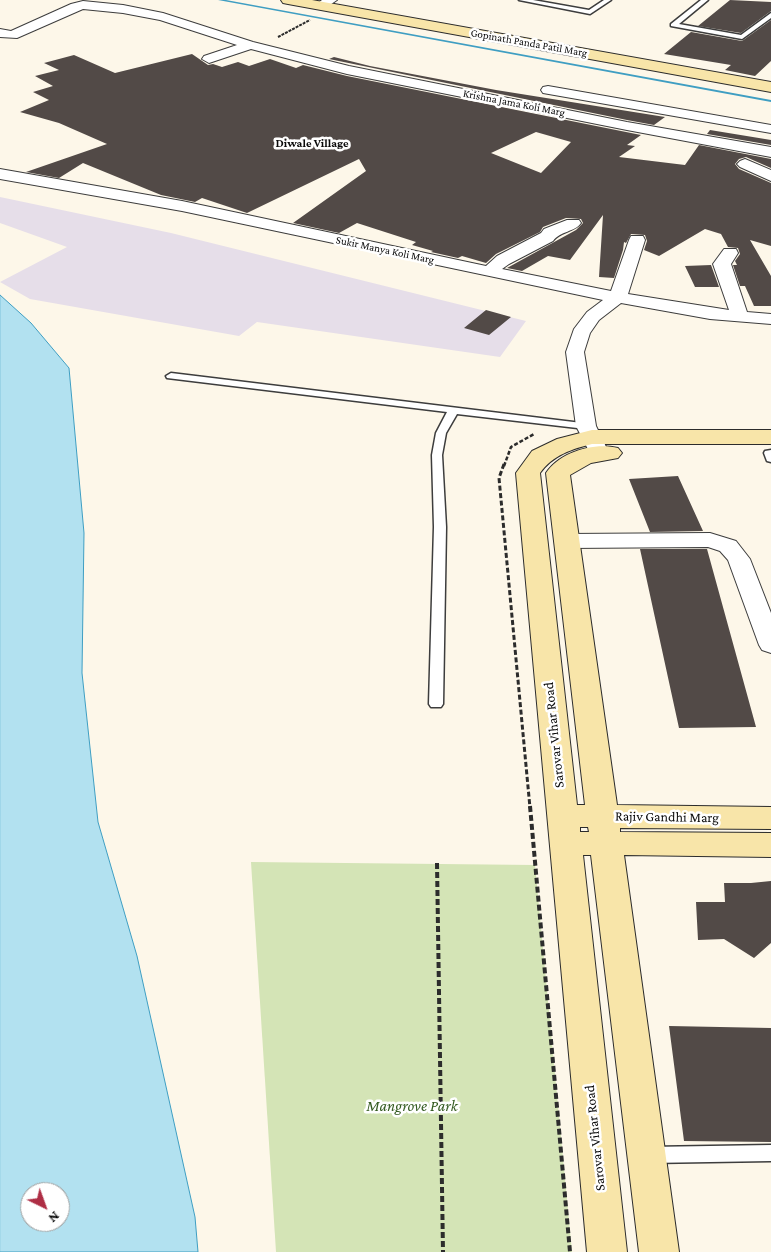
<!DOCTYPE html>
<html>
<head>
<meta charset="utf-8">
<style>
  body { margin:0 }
  #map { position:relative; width:771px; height:1252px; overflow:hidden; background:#fdf7e9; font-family:"Crimson Pro",serif }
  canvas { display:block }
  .north { position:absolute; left:20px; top:1182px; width:50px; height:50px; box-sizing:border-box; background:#fff; border:1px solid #9d9d9d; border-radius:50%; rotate:138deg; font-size:14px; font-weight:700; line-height:20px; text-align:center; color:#0a0a0a }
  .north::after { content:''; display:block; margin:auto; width:18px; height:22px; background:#ae2e45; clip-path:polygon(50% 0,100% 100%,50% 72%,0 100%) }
</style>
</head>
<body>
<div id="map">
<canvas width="771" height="1252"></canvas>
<div class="north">N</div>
</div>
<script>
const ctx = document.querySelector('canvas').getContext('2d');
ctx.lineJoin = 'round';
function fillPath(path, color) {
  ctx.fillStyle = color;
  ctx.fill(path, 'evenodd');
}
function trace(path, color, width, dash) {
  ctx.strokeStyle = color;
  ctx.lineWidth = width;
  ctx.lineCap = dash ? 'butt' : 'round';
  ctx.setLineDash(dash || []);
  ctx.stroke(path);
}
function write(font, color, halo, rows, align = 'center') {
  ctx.font = font + ' "Crimson Pro",serif';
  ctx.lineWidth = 5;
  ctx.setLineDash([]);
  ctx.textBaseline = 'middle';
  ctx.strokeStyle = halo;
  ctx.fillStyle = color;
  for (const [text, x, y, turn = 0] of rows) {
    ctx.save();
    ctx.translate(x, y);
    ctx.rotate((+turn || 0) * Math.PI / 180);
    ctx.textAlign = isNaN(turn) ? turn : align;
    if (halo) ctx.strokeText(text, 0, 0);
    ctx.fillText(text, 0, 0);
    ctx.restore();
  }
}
const industrial = new Path2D(`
  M0 197 171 233 526 321 500 357 257 322 239 336 30 299 0 282 67 247 0 223Z`);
const green = new Path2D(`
  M251 862 535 865 572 1252H276Z`);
const water = new Path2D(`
  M0 295 31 323 69 368 84 533 82 673 98 822 137 956 195 1217 198 1252H0ZM30 1192H60V1222H30Z`);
const stream = new Path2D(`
  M218 0H226L771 100V102Z`);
const building = new Path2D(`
  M730 0 771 2V11L741 33 698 26Z
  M771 20V61L755 76 725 70 731 65 664 54 691 32 742 41Z
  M192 54 208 65 213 64 222 67 238 62 249 66 270 59 296 68 303 65 347 76 641 135 627 145 635 146 619 157 685 165 699 145 771 159V168L746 157 739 159 735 164 739 169 771 183V246L750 240 771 276V306H754L745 286H740L733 265H737L735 261 740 254 738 248 728 247 721 234 705 229 659 256 644 250 647 241 645 235 631 234 626 243 624 242 623 250 614 278 599 277 603 215 570 260 548 256 522 271 507 268 576 230 583 223 581 219 566 218 543 227 540 232 496 254 486 263 462 256 458 258 431 252 433 251 412 245 416 242 357 223 339 233 293 223 366 171 359 159 247 213 202 198 195 202 161 195 83 163 59 178 26 172 107 144 59 123 20 112 49 100 33 92 53 86 35 76 59 70 44 63 74 55 115 73ZM536 132 571 142 541 173 491 153Z
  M334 57 370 66 496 90 665 117 654 125 627 120 329 59Z
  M710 130 771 140V145L707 134Z
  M711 265 719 287H695L685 266Z
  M486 310 511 317 489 335 464 328Z
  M678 476 703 531 650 532 629 479Z
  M640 549H707L756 727 679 728Z
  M771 881V943L754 958 724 939 698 940 696 902H725L724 883H751Z
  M669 1026 771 1028V1142L684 1141Z`);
const pathFar3 = new Path2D(`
  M278 37 310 20`);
const pathFar2 = new Path2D(`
  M504 466 511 447 534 434`);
const pathFar1 = new Path2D(`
  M504 464 499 478 530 808`);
const path = new Path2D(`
  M530 806 570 1252
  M437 863 443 1252`);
const lane = new Path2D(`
  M519 0H533L589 10 604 0H611L590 14Z
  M701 0H708L679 24 741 35 771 13V18L742 39 671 26V24Z
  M171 373 590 424 591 426 590 428 586 429 457 414 446 433 442 455 446 527 443 704 441 707H431L429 704 434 527 432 455 436 433 447 412 167 378 166 376Z
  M771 450V462L767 461 764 453 765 451Z
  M771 1145V1161L649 1163 643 1160 640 1155 643 1150 649 1147Z`);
const street = new Path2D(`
  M322 0H337L324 9H316L314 6Z
  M83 1 123 5 163 13 253 42 349 66 627 122 771 147V157L627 130 347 74 251 49 209 63 202 59 204 56 237 45 160 20 123 13 83 9 17 38 0 37V29L11 31 71 4Z
  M548 86 771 125V133L543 93 541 90 543 87Z
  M745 159 771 170V181L740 167 737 164 740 161Z
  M0 169 182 201 486 266 497 256 541 233 544 229 567 220H579L581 223C575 232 560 231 553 241L509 264 502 269 611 291 629 240 631 236H643L645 240 628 294 729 310 713 264 724 249H736L738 253 731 264 747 312 771 314V324L710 319 621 303 599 320 590 333 584 352 596 426 609 453 606 457 599 459 592 457 576 426 566 352 574 329 587 312 603 300 182 211 0 179Z
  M710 533 736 541 750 559 771 613V653L762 650 759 645 728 560 720 551 708 547 567 548 559 546 556 541 559 536 567 534Z`);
const secondary = new Path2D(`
  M281 0H312L771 82V92L288 4 283 3Z
  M592 430H771V444H592C572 449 553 455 540 473L577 805H585L546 473C560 452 594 442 618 448L622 453 618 458 591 463 570 475 617 805 771 807V829L620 828V832L771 833V857L624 855 679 1252H639L591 855H583L627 1252H587L516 473 532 451 557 439ZM580 827H588L589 832H580Z`);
const farStreetnames = [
  ["Gopinath Panda Patil Marg",529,43,10],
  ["Krishna Jama Koli Marg",514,103,11],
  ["Sukir Manya Koli Marg",385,250,12]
];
const farNeighbourhoodnames = [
  ["Diwale Village",312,143]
];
const streetNames = [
  ["Sarovar Vihar Road",554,735,-96],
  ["Rajiv Gandhi Marg",667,817,1],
  ["Sarovar Vihar Road",595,1138,-96]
];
const nearParknames = [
  ["Mangrove Park",412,1106]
];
fillPath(industrial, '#e6dee9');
fillPath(green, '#d4e4b6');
fillPath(water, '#b2e1f0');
trace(water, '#3f9ec2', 1);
fillPath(stream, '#3f9ec2');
fillPath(building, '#524a47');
trace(lane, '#3d3d3d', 3);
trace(street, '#3d3d3d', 2);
trace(secondary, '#2c2c2c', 2);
trace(pathFar3, '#2c2c2c', 2, [3, 1]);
trace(pathFar2, '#2c2c2c', 2.5, [4, 2]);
trace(pathFar1, '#2c2c2c', 3, [5, 2.5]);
trace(path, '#2c2c2c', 4, [6, 3]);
fillPath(lane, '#fff');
fillPath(street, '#fff');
fillPath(secondary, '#f8e5a9');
write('11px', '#0a0a0a', '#fff', farStreetnames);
write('bold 12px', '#0a0a0a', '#fff', farNeighbourhoodnames);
write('14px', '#0a0a0a', '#fff', streetNames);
write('italic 16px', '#345b21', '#fff', nearParknames);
</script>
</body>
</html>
